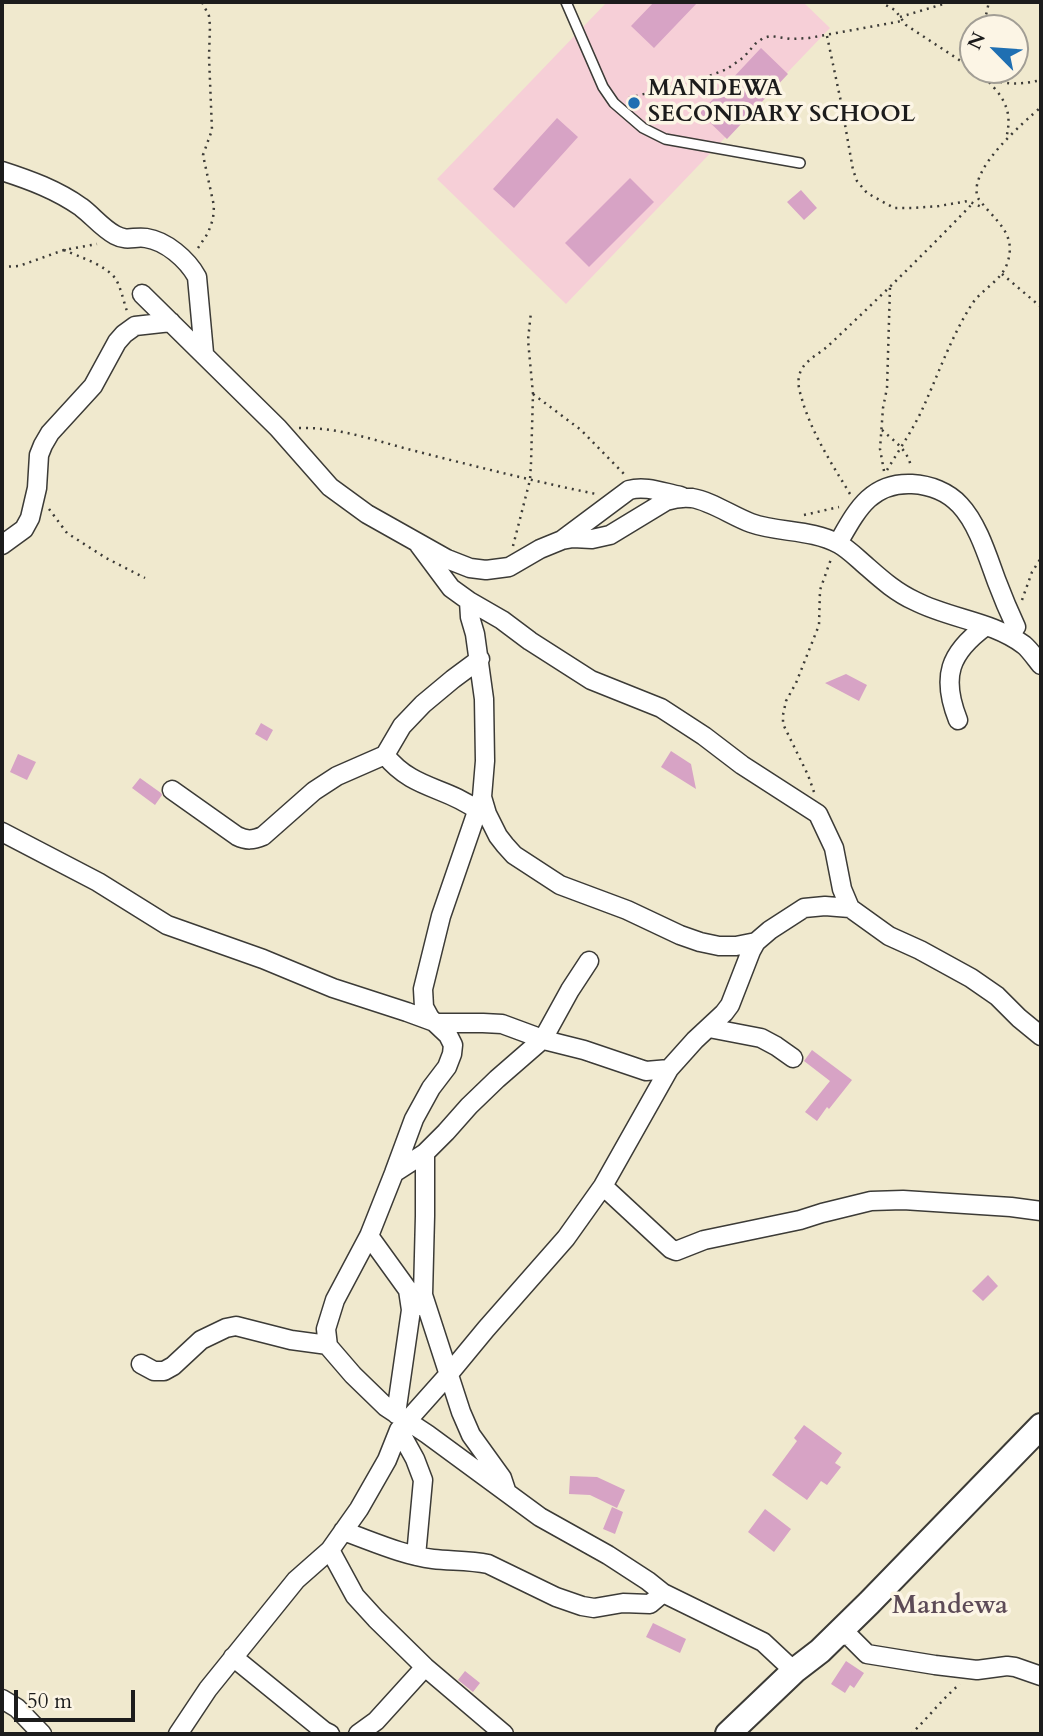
<!DOCTYPE html>
<html>
<head>
<meta charset="utf-8">
<style>
  body { margin:0 }
  #map { position:relative; width:1043px; height:1736px; overflow:hidden; background:#f0e9ce; font-family:Cardo,serif }
  canvas { display:block }
  .frame { position:absolute; inset:0; border:4px solid #1c1c1c; pointer-events:none }
  .north { position:absolute; left:959px; top:14px; width:70px; height:70px; box-sizing:border-box; background:#fcf5e5; border:2px solid #a29e95; border-radius:50%; rotate:295deg; font-size:19px; font-weight:700; line-height:28px; text-align:center; color:#1c1c1c }
  .north::after { content:''; display:block; margin:auto; width:24px; height:32px; background:#1f6fb2; clip-path:polygon(50% 0,100% 100%,50% 72%,0 100%) }
  .scale { position:absolute; left:14px; top:1690px; width:121px; height:32px; box-sizing:border-box; border:4px solid #1c1c1c; border-top:0; padding-left:9px; font-size:21px; line-height:24px; white-space:nowrap; color:#1c1c1c; -webkit-text-stroke:5px #fcf5e5; paint-order:stroke }
</style>
</head>
<body>
<div id="map">
<canvas width="1043" height="1736"></canvas>
<div class="frame"></div>
<div class="north">N</div>
<div class="scale">50 m</div>
</div>
<script>
const ctx = document.querySelector('canvas').getContext('2d');
ctx.lineJoin = 'round';
function fillPath(path, color) {
  ctx.fillStyle = color;
  ctx.fill(path, 'evenodd');
}
function trace(path, color, width, dash) {
  ctx.strokeStyle = color;
  ctx.lineWidth = width;
  ctx.lineCap = dash ? 'butt' : 'round';
  ctx.setLineDash(dash || []);
  ctx.stroke(path);
}
function write(font, color, halo, rows, align = 'center') {
  ctx.font = font + ' Cardo,serif';
  ctx.lineWidth = 7;
  ctx.setLineDash([]);
  ctx.textBaseline = 'middle';
  ctx.strokeStyle = halo;
  ctx.fillStyle = color;
  for (const [text, x, y, turn = 0] of rows) {
    ctx.save();
    ctx.translate(x, y);
    ctx.rotate((+turn || 0) * Math.PI / 180);
    ctx.textAlign = isNaN(turn) ? turn : align;
    if (halo) ctx.strokeText(text, 0, 0);
    ctx.fillText(text, 0, 0);
    ctx.restore();
  }
}
const built = new Path2D(`
  M607 2H803L830 28 566 304 437 179Z`);
const building = new Path2D(`
  M654 2H698L654 48 631 26Z
  M761 48 788 74 727 139 700 113Z
  M557 118 578 137 514 208 493 189Z
  M630 178 654 202 589 267 565 243Z
  M801 190 817 208 804 220 787 202Z
  M846 674 867 685 859 701 825 683Z
  M261 723 273 730 267 741 255 734Z
  M671 751 691 764 696 789 661 767Z
  M18 754 36 762 27 780 10 772Z
  M140 778 161 793 162 795 155 805 132 788Z
  M812 1050 852 1080 829 1109 827 1107 817 1121 805 1112 830 1081 804 1061Z
  M988 1275 998 1286 983 1301 972 1291Z
  M804 1425 842 1453 835 1463 841 1467 827 1485 821 1481 807 1500 772 1475 797 1441 794 1438Z
  M570 1476 597 1477 625 1490 617 1508 590 1495 569 1494Z
  M612 1507 623 1512 615 1534 603 1529Z
  M765 1509 791 1529 774 1552 748 1532Z
  M653 1623 686 1639 680 1653 646 1637Z
  M846 1661 864 1673 854 1688 850 1685 845 1693 831 1684Z
  M465 1671 480 1683 473 1692 458 1680Z`);
const path = new Path2D(`
  M880 2 895 10 906 25 973 69
  M900 17 950 2
  M983 28 989 2
  M827 36 841 102 853 170 857 181 867 193 894 208H912L939 206 968 201 984 208
  M975 70C996 85 1016 86 1041 80
  M983 70C985 79 990 83 996 90 1009 106 1011 119 1006 139
  M629 98 704 78 727 69 744 57 755 44 763 38 771 36 791 39 809 38 902 21
  M198 248 208 233 213 219 214 206 203 155 212 130 209 57 210 26 209 16 202 2
  M64 250C79 257 104 264 115 278 121 287 123 300 127 311
  M2 267 19 266 64 250 97 244
  M1002 274 1041 307
  M533 394 581 430 625 475
  M299 428C341 427 379 442 419 452 478 467 537 482 596 494
  M882 430C894 441 908 450 911 467
  M887 470C899 450 912 431 922 410 938 375 951 337 972 304 982 289 1001 281 1007 264 1016 238 1002 226 986 208 983 204 978 200 977 195 971 167 1022 124 1041 107
  M884 471 880 449 883 408 887 388 890 287
  M850 494C832 464 814 437 803 403 801 395 797 386 799 377 801 362 818 355 828 346 878 299 926 252 974 202
  M49 509 67 533 106 558 145 578
  M804 515 839 507
  M513 546 530 480 531 463 533 394 528 340 531 312
  M1022 600 1032 572 1041 558
  M814 792 808 775 783 724V715L786 701 796 683 819 625 820 590 831 559
  M911 1734C928 1718 942 1699 960 1684`);
const lane = new Path2D(`
  M566 2 603 87 614 103 643 128 665 139 800 163`);
const street = new Path2D(`
  M2 171C30 180 57 190 81 207 93 216 102 228 115 235 128 242 134 236 146 238 166 241 187 259 197 277L204 353
  M142 294 278 428 330 487 367 514 447 559 470 568 486 570 509 567 540 549 562 540 573 538 592 539 610 535 666 501C675 498 683 497 692 498 711 501 732 516 751 523 779 533 811 529 839 544 848 549 856 557 864 564 880 578 895 592 915 601 950 619 992 621 1024 645 1030 650 1036 659 1041 665
  M562 540 629 490C646 485 664 493 681 496
  M838 543C856 512 870 482 912 484 930 485 948 492 960 505 978 524 988 558 997 582 1003 598 1009 612 1016 627
  M2 545 24 529 30 518 37 488 39 455 43 445 50 433 93 386 117 342 124 334 135 326 171 322
  M419 545 451 588 469 601 470 617 475 634 484 699 485 761 482 797 441 916 423 989 424 1007 430 1018 448 1035 453 1045 452 1054 447 1067 431 1088 414 1119 394 1173 369 1236 335 1300 326 1329 328 1346 353 1375 386 1407 427 1434 540 1517 608 1555 648 1581 663 1593
  M469 601 502 620 530 641 591 680 661 708 704 736 742 765 818 814 834 848 842 889 850 908
  M958 720C941 677 949 653 986 626
  M385 755C413 790 445 786 477 810
  M172 790 237 836C247 841 253 840 263 836L314 791 337 776 385 755 402 726 423 704 453 679 480 659
  M482 797 487 814 498 836 505 845 514 855 560 885 627 910 680 935 700 942 719 946H736L756 942
  M2 832 98 882 167 925 263 959 333 988 407 1012 437 1023H483L502 1024 548 1041 584 1050 646 1071 669 1069
  M709 1028 761 1038 776 1046 793 1058
  M394 1173 425 1153 446 1132 469 1106 497 1079 543 1039 570 990 589 961
  M603 1186 671 1249 676 1251 704 1240 800 1220 822 1213 871 1201 903 1200 1011 1207 1041 1211
  M369 1236 408 1290 411 1310 396 1414
  M423 1295 461 1412 471 1435 502 1478 506 1490
  M419 1306 423 1295 425 1216V1153
  M141 1364 154 1371H164L173 1366 201 1340 226 1328 236 1326 291 1340 328 1345
  M399 1430 415 1459 423 1480 416 1556
  M343 1531C372 1541 402 1555 433 1559 451 1561 470 1560 488 1564L556 1597 582 1606 594 1608 623 1603 650 1604 663 1593 763 1642 794 1671
  M330 1550 355 1596 376 1619 425 1667 504 1734
  M836 1635 849 1636 867 1654 935 1665 977 1670 1007 1666 1015 1667 1041 1676
  M233 1657 324 1731 330 1734
  M2 1699 17 1708 42 1734
  M178 1734 208 1689 296 1580 330 1550 359 1509 387 1460 399 1430 448 1375 486 1329 566 1238 603 1186 669 1069 695 1040 724 1013 730 1005 751 951 756 942 770 930 804 908 825 906 850 908 889 936 920 950 971 978 997 996 1019 1018 1041 1036
  M358 1734 376 1721 425 1667`);
const secondary = new Path2D(`
  M728 1734 794 1671 820 1651 869 1603 1041 1426`);
const markers = [
  [634,103,7,"#1f6fb2"]
];
const poiNames = [
  ["MANDEWA",648,90],
  ["SECONDARY SCHOOL",648,116]
];
const quarterNames = [
  ["Mandewa",950,1607]
];
fillPath(built, '#f6cfd7');
fillPath(building, '#d7a3c5');
trace(lane, '#3c3b37', 12);
trace(street, '#3c3b37', 21);
trace(secondary, '#3c3b37', 28);
trace(path, '#3c3b37', 2.5, [2, 5]);
trace(lane, '#fff', 9);
trace(street, '#fff', 18);
trace(secondary, '#fff', 24);
for (const [x, y, r, color] of markers) {
  const dot = new Path2D();
  dot.arc(x, y, r, 0, 2 * Math.PI);
  ctx.fillStyle = color;
  ctx.fill(dot);
  trace(dot, '#fcf5e5', 2.5);
}
write('bold 23px', '#1c1c1c', '#fcf5e5', poiNames, 'left');
write('bold 26px', '#5d4b57', '#fcf5e5', quarterNames);
</script>
</body>
</html>
